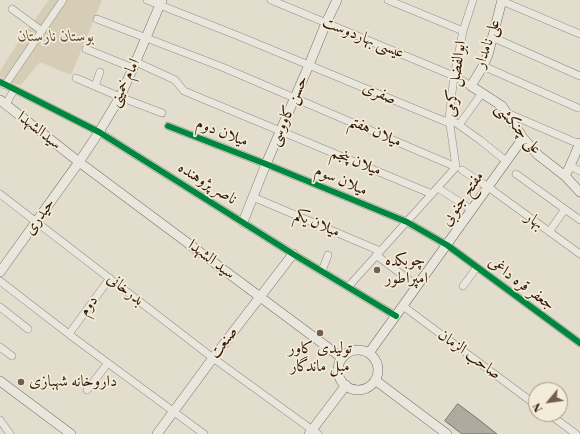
<!DOCTYPE html>
<html>
<head>
<meta charset="utf-8">
<style>
  body { margin:0 }
  #map { position:relative; width:580px; height:434px; overflow:hidden; background:#e2ddcd; font-family:"Libre Bodoni",serif }
  canvas { display:block }
  .north { position:absolute; left:528px; top:382px; width:40px; height:40px; box-sizing:border-box; background:#f2ecd9; border:1px solid #a69786; border-radius:50%; rotate:241deg; font-size:11px; font-weight:700; line-height:16px; text-align:center; color:#351809 }
  .north::after { content:''; display:block; margin:auto; width:14px; height:18px; background:#725d4e; clip-path:polygon(50% 0,100% 100%,50% 72%,0 100%) }
</style>
</head>
<body>
<div id="map">
<canvas width="580" height="434"></canvas>
<div class="north">N</div>
</div>
<script>
const ctx = document.querySelector('canvas').getContext('2d');
ctx.lineJoin = 'round';
function fillPath(path, color) {
  ctx.fillStyle = color;
  ctx.fill(path, 'evenodd');
}
function trace(path, color, width, dash) {
  ctx.strokeStyle = color;
  ctx.lineWidth = width;
  ctx.lineCap = dash ? 'butt' : 'round';
  ctx.setLineDash(dash || []);
  ctx.stroke(path);
}
function write(font, color, halo, rows, align = 'center') {
  ctx.font = font + ' "Libre Bodoni",Amiri,serif';
  ctx.lineWidth = 3.5;
  ctx.setLineDash([]);
  ctx.textBaseline = 'middle';
  ctx.strokeStyle = halo;
  ctx.fillStyle = color;
  for (const [text, x, y, turn = 0] of rows) {
    ctx.save();
    ctx.translate(x, y);
    ctx.rotate((+turn || 0) * Math.PI / 180);
    ctx.textAlign = isNaN(turn) ? turn : align;
    if (halo) ctx.strokeText(text, 0, 0);
    ctx.fillText(text, 0, 0);
    ctx.restore();
  }
}
const green = new Path2D(`
  M49 0H102L71 75 40 62 21 85 15 84 0 76V71L19 41Z`);
const building = new Path2D(`
  M458 404 478 419 497 434H462L445 421Z`);
const street = new Path2D(`
  M147 0 236 35 449 123
  M271 0 454 76 471 86
  M388 0 463 31
  M502 1 580 34
  M12 9 42 31
  M97 19 222 67 456 167
  M492 37 580 76
  M86 49 133 68
  M136 62 175 80 184 91 432 194
  M483 66 578 108
  M76 78 120 97 162 113
  M0 82 99 132 293 254 396 316
  M5 85 63 0
  M95 86 100 72
  M6 104 14 90
  M507 113 579 144
  M449 118 480 140 506 161
  M459 125 482 93
  M168 126 266 164 407 222 447 245 580 343
  M570 166 580 171
  M462 170 488 187 580 254
  M516 174 580 220
  M438 188 472 210
  M0 194 213 358 318 434
  M253 197 380 251
  M549 232 565 209
  M376 255 417 286
  M322 271 328 255
  M0 281 74 338 204 434
  M463 286 477 267
  M348 287 456 167 449 118 454 76 463 31 473 0
  M403 306 536 405
  M0 307 28 329
  M69 334 110 278
  M0 347 12 356
  M87 390 108 363
  M549 414 576 434
  M0 420 10 434`);
const secondary = new Path2D(`
  M502 0 488 55 483 66 471 86 502 106 523 138 538 155 565 176 580 192
  M0 100 79 162 342 358
  M565 176 570 166 580 143
  M243 222 266 164 309 65 326 23 337 0
  M0 272 79 162 99 132 120 97 133 68 162 0
  M338 370a20 20 0 1 1 40 0a20 20 0 1 1-40 0Z
  M369 353 523 138
  M375 380 447 434
  M0 381 71 434
  M157 434 213 358 293 254
  M309 434 346 385`);
const cycleway = new Path2D(`
  M0 82 99 132 293 254 396 316
  M168 126 266 164 407 222 447 245 580 343`);
const markers = [
  [377,270,4,"#725d4e"],
  [320,333,4,"#725d4e"],
  [21,382,4,"#725d4e"]
];
const parkNames = [
  ["بوستان نارستان",56,37]
];
const streetNames = [
  ["عیسی بهاردوست",363,38,22],
  ["علی نامدار",488,44,-71],
  ["ابوالفضل کرمی",456,79,-82],
  ["امام خمینی",125,83,-64],
  ["صفری",379,94,23],
  ["حسن کاووسی",289,111,-66],
  ["علی چنکشی",518,129,49],
  ["سیدالشهدا",39,131,38],
  ["میلان هفتم",375,132,24],
  ["میلان دوم",222,133,21],
  ["میلان پنجم",356,162,22],
  ["میلان سوم",341,181,23],
  ["ناصر پژوهنده",207,184,32],
  ["مفتح جنوبی",463,199,-55],
  ["حیدری",40,217,-54],
  ["بهار",534,221,36],
  ["میلان یکم",317,224,23],
  ["سید الشهدا",211,260,37],
  ["جعفر قره داغی",521,284,37],
  ["بدرخانی",125,290,38],
  ["دوم",89,306,-54],
  ["صنعت",224,343,-53],
  ["صاحب الزمان",469,355,36]
];
const poiNames = [
  ["چوبکده",385,261],
  ["امپراطور",385,279],
  ["تولیدی کاور",320,349,"center"],
  ["مبل ماندگار",320,367,"center"],
  ["داروخانه شهبازی",29,382]
];
fillPath(green, '#d6cdb6');
fillPath(building, '#afaa9e');
trace(building, '#7b7369', 1);
trace(street, '#948d83', 8);
trace(secondary, '#7b7369', 10);
trace(street, '#e9e6de', 7);
trace(secondary, '#e9e6de', 9);
trace(cycleway, '#00873e', 6);
for (const [x, y, r, color] of markers) {
  const dot = new Path2D();
  dot.arc(x, y, r, 0, 2 * Math.PI);
  ctx.fillStyle = color;
  ctx.fill(dot);
  trace(dot, '#f2ecd9', 1.5);
}
write('italic 16px', '#624a38', '#f2ecd9', parkNames);
write('16px', '#351809', '#f2ecd9', streetNames);
write('16px', '#351809', '#f2ecd9', poiNames, 'left');
</script>
</body>
</html>
